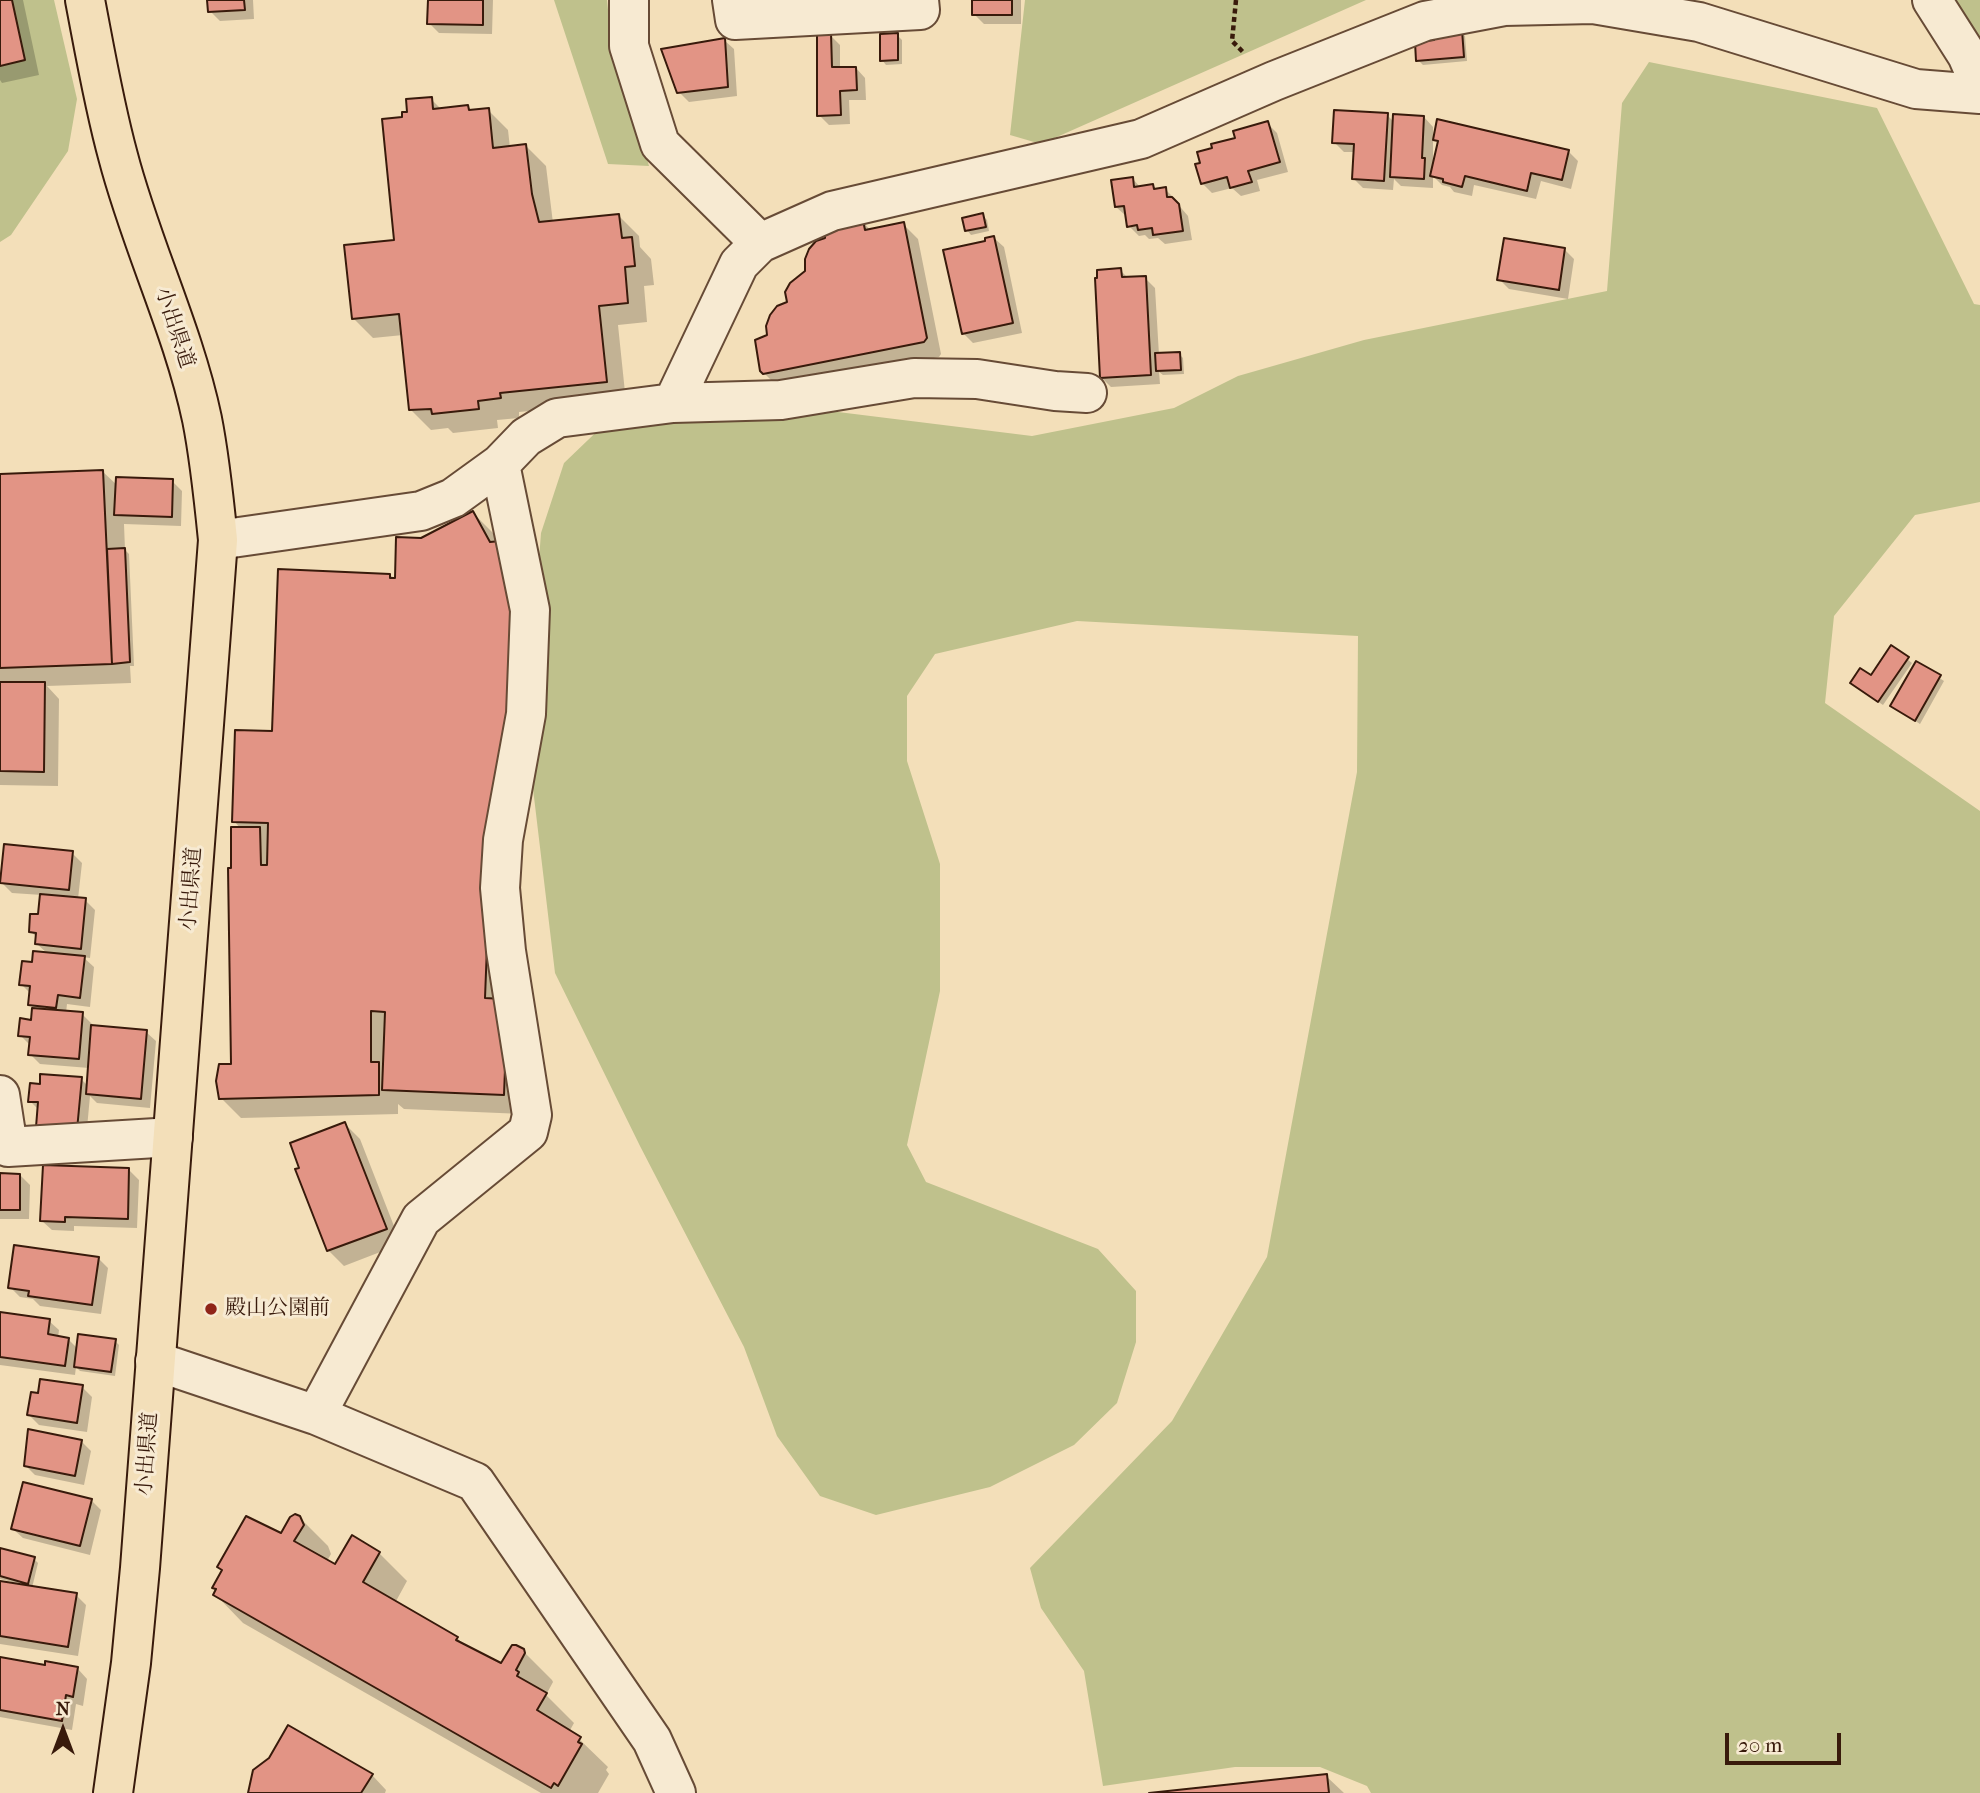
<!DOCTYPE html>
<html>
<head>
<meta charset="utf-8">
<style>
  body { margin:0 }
  #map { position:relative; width:1980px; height:1793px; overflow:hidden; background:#f3dfb9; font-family:"IM FELL French Canon",serif }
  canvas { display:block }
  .north { position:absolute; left:28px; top:1695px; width:70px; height:70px; -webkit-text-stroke:5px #f7ead2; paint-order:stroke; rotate:0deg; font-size:19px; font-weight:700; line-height:28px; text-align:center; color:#381a0b }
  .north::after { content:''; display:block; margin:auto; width:24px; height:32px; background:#381a0b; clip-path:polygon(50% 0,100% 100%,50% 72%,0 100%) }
  .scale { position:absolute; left:1725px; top:1733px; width:116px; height:32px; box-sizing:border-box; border:4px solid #381a0b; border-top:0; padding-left:9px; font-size:21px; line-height:24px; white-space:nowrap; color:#381a0b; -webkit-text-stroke:5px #f7ead2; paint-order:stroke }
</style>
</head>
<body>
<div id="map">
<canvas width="1980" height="1793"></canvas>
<div class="north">N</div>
<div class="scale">20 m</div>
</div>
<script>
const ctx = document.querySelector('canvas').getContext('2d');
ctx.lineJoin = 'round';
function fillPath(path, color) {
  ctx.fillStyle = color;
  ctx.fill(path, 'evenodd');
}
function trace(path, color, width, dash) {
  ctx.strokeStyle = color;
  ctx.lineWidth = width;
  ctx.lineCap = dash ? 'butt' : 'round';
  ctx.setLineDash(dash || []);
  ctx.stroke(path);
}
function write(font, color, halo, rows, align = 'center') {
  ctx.font = font + ' "IM FELL French Canon","Noto Serif JP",serif';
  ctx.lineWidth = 6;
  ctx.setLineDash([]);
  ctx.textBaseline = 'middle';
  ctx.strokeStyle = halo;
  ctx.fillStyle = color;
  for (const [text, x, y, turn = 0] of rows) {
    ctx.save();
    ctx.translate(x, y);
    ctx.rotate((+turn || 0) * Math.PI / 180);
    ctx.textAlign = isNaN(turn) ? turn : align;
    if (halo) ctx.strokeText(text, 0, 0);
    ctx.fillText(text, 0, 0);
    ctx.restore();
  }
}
const green = new Path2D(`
  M0 0H54L77 99 68 151 11 235 0 242Z
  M554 0H607L610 29 649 166 608 164Z
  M1025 0H1366L1041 144 1010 135Z
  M1949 0H1980V45Z
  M1649 62 1877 108 1974 304 1980 305V502L1915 515 1834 616 1825 703 1980 811V1793H1371L1367 1786 1320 1767H1235L1103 1786 1084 1671 1041 1608 1030 1568 1172 1421 1267 1257 1357 772 1358 636 1077 621 935 654 907 696V761L940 864V991L907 1145 926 1182 1098 1249 1136 1291V1342L1117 1403 1074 1445 990 1487 876 1515 820 1496 777 1436 744 1347 640 1146 555 973 526 730 541 533 564 463 612 417 725 398 1032 436 1174 408 1238 376 1364 340 1607 291 1622 103Z`);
const shadow = new Path2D(`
  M0 0H23L39 75 2 83 0 80Z
  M205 0H253L254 19 220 21 210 11 209 0Z
  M430 0H493L492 34 439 33 429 23Z
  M974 0H1021V24H984L974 14Z
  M1461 32 1465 36 1467 61 1423 65 1418 60 1436 42Z
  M830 35 840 45V69L856 68 865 78 866 100H849L850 124 829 125 819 115Z
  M897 35 902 40V64L886 65 882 60Z
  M724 40 734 49 737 96 689 102 679 92Z
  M431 99 442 110 468 107 473 112 488 110 508 130 510 148 526 146 546 166 553 223 619 216 639 236 640 247 651 259 654 285 644 286 647 322 618 325 626 402 519 412V418L497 420 498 428 453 433 448 428 431 430 411 410 403 335 373 338 353 318 396 242 404 118Z
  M1387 115 1394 122 1424 117 1433 127V163L1439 143 1435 139 1568 151 1578 161 1571 189 1541 181 1536 199 1474 185 1472 196 1454 192 1450 187 1442 185 1433 176V188L1401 186 1394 179 1393 190 1363 188 1353 178 1355 152H1344L1334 142Z
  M1267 123 1277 133 1288 172 1257 180 1260 191 1241 196 1232 188 1212 193 1202 183 1237 139Z
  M1132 178 1141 188 1153 186 1157 190 1165 189 1175 199 1176 202 1188 216 1192 240 1165 244 1158 238 1149 239 1145 235 1139 236 1129 226 1126 216 1116 207Z
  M982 215 987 220 989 231 971 235 967 230Z
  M863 222 871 231 903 224 918 239 941 354 939 357 779 388 761 370 769 336 789 303Z
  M994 238 1004 247 1022 333 973 343 963 333 987 243Z
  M1565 250 1574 259 1568 299 1509 289 1499 279Z
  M1120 270 1129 279 1145 278 1155 288 1159 355 1179 354 1183 358 1184 374 1163 375 1159 372 1160 384 1111 387 1101 377Z
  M102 471 118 486 172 481 182 491 181 526 124 524 125 550 129 554 134 666H130L131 683 47 686 59 699 58 786 0 785V475Z
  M473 513 493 533 498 543 517 836 523 1114 404 1109 398 1104V1114L241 1118 221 1098 233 1066V870L241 829 234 821 274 733 389 575 397 579 421 540Z
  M1892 647 1912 663 1883 705 1856 687 1871 678Z
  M1917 663 1944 681 1920 724 1892 706Z
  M72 853 82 863 78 899 85 900 95 910 90 958 83 957 94 967 90 1007 67 1004 66 1013 82 1014 92 1024V1027L146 1032 156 1041 150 1108 97 1103 90 1096 86 1139 39 1110 30 1101 81 1079 88 1086 89 1068 40 1064 30 1054 31 1046 20 1035 33 1022 34 1008 30 1005 31 994 21 984 34 964 48 954 37 944 38 938 31 932 39 916 42 895 12 893 2 883Z
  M345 1124 360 1139 401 1244 344 1266 329 1251 298 1170Z
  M129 1170 139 1180 137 1228 74 1226V1231L52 1230 42 1221Z
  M0 1175H20L30 1185 29 1219H0Z
  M98 1258 108 1268 101 1314 40 1306 33 1299 20 1297 10 1287Z
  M0 1314 49 1321 59 1330 58 1338 68 1339 78 1349 115 1341 119 1345 115 1376 80 1371 76 1367 75 1375 0 1365Z
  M82 1387 92 1397 87 1432 39 1425 29 1415 40 1396Z
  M81 1441 91 1451 84 1485 35 1475 25 1465Z
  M91 1500 101 1510 90 1555 23 1538 13 1529Z
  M299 1517 328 1546 331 1554 327 1561 336 1567 379 1553 407 1581 395 1603 457 1638 464 1645 502 1665 523 1651 552 1680 553 1682 546 1695 574 1723 569 1732 579 1739 608 1767 606 1770 609 1774 598 1793H541L243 1623 215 1594 217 1591 214 1587 281 1535Z
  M0 1557 34 1559 38 1563 32 1588 76 1595 86 1605 78 1656 0 1644V1583L16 1586 17 1583 0 1579Z
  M0 1659 46 1667 78 1669 87 1679 83 1706 76 1704 72 1730 0 1717Z
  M372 1775 386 1790 385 1793H250Z
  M1326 1776 1344 1793H1165Z`);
const building = new Path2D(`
  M0 0H12L25 60 0 66Z
  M207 0H244L245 10 208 12Z
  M428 0H483V25L427 24Z
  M972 0H1012V15H972Z
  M1462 30 1464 57 1416 61 1415 42 1434 40V33Z
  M831 33 832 67H856L857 90 840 91 841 115 817 116V34Z
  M898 33V60L880 61V34Z
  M725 38 728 87 677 93 661 49Z
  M432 97 433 109 468 105 469 110 489 108 493 148 526 144 532 194 539 222 619 214 622 238 632 237 635 266 625 267 628 303 599 306 607 382 500 393 501 398 478 401 479 409 432 414 431 409 409 410 399 314 352 319 344 245 394 240 382 119 402 117V112H407L406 99Z
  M1334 110 1388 113 1384 181 1352 179 1354 144 1332 143Z
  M1393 114 1424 116 1422 158H1425L1424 179 1390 177Z
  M1437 119 1569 150 1562 180 1531 173 1527 191 1465 176 1462 187 1443 182V179L1430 176 1438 141 1433 140Z
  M1268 121 1280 162 1248 171 1252 182 1230 188 1227 177 1201 184 1195 164 1200 163 1197 152 1212 148 1211 144 1235 138 1233 131Z
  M1133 177 1134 187 1153 184 1154 189 1166 187 1167 197H1172L1179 204 1183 231 1153 235 1152 228 1138 230 1137 225 1127 227 1124 206 1115 207 1111 180Z
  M983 213 986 227 965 231 962 218Z
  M863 220 865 230 904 222 927 338 924 342 763 374 760 371 755 340 767 335 766 326 770 315 777 306 787 302 785 292 790 283 805 271V259L809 249 816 241 825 238V234Z
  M994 236 1013 323 962 334 943 250 985 241V238Z
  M1504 238 1565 248 1559 290 1497 280Z
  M1121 268 1122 277 1146 276 1151 375 1100 378 1095 278H1097V270Z
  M1180 352 1181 370 1156 371 1155 353Z
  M103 470 112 664 0 668V474Z
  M116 477 173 479 172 517 114 515Z
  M473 511 490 542 511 540 518 720 492 817 485 998 503 999 506 1043 504 1095 382 1090 385 1012 371 1011V1062H379V1095L219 1099 216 1081 219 1064H231L228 868H231V827H260L261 865H267L268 823 232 822 235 730 272 731 278 569 390 574V578H395L396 537 421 538Z
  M125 548 130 662 112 664 107 549Z
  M1891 645 1909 657 1878 702 1850 683 1860 668 1871 675Z
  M1916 661 1941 675 1915 721 1890 706Z
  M0 682H45L44 772 0 771Z
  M4 844 73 851 69 890 0 883Z
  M40 894 86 898 81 949 35 944 36 933 29 932 30 914H38Z
  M33 951 85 956 80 998 58 995 56 1008 28 1005 30 986 19 985 22 961 32 962Z
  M32 1008 83 1012 79 1059 28 1055 30 1037 18 1036 20 1018 31 1020Z
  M91 1025 147 1030 141 1099 86 1094Z
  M40 1074 82 1077 77 1130 36 1127 38 1102H28L30 1083 40 1084Z
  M345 1122 387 1229 327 1251 295 1169 299 1168 290 1143Z
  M43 1165 129 1168 128 1219 65 1217V1222L40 1221Z
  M0 1173 20 1174V1210H0Z
  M14 1245 99 1257 92 1305 28 1296 29 1291 8 1288Z
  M0 1312 50 1319 48 1334 69 1338 65 1366 0 1357Z
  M78 1334 116 1339 111 1372 74 1367Z
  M40 1379 83 1385 77 1423 27 1415 31 1392 38 1393Z
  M28 1429 82 1440 75 1476 24 1466Z
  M23 1482 92 1499 80 1546 11 1529Z
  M295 1514 300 1516 304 1525 294 1541 335 1564 352 1535 380 1552 363 1582 458 1637 456 1640 501 1663 512 1645H516L524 1649 525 1653 516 1670 519 1672 517 1676 547 1693 537 1710 581 1737 578 1742 582 1744 558 1786 554 1783 551 1788 213 1595 216 1589 212 1588 222 1570 217 1567 246 1516 281 1533 290 1517Z
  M0 1548 35 1557 28 1584 0 1576Z
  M0 1581 77 1593 68 1647 0 1636Z
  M0 1657 45 1665V1661L78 1667 73 1697 66 1695 62 1721 0 1710Z
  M288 1725 373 1774 361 1793H248L253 1770 269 1758Z
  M1327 1774 1329 1793H1149Z`);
const path = new Path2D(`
  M1236 0 1232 41 1243 52`);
const minor = new Path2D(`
  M629 0V46L660 144 760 243
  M732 0 735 20 920 10 919 0
  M1932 0 1967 55 1980 85
  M673 403 781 400 914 378 977 379 1055 391 1087 393
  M218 540 421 511 453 498 500 464 526 437 557 418 673 403 739 264 760 243 832 211 1141 139 1274 81 1425 21 1504 6 1593 4 1699 22 1916 89 1980 94
  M0 1095 8 1147 173 1137
  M155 1361 316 1415 475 1482 652 1740 676 1793
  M316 1415 421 1219 528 1132 532 1115 506 951 500 888 503 840 526 714 530 610 500 464`);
const major = new Path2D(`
  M85 0C95 52 104 105 118 156 141 245 183 329 202 419 210 459 214 500 218 540L140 1568 131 1663 113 1793`);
const markers = [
  [211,1309,7,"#8f2418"]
];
const streetNames = [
  ["小出県道",174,328,72],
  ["小出県道",192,889,-86],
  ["小出県道",148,1454,-86]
];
const poiNames = [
  ["殿山公園前",225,1309]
];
fillPath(green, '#bfc18c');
fillPath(shadow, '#0003');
fillPath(building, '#e29485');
trace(building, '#381a0b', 2);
trace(minor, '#674b36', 42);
trace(major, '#381a0b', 42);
trace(path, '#381a0b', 4.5, [5, 3.5]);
trace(minor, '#f7ead2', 38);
trace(major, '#f3dfb9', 38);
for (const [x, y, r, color] of markers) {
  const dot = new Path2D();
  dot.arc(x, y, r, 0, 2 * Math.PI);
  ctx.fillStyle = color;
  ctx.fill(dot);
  trace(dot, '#f7ead2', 2.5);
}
write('21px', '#381a0b', '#f7ead2', streetNames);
write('21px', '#381a0b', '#f7ead2', poiNames, 'left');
</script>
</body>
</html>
